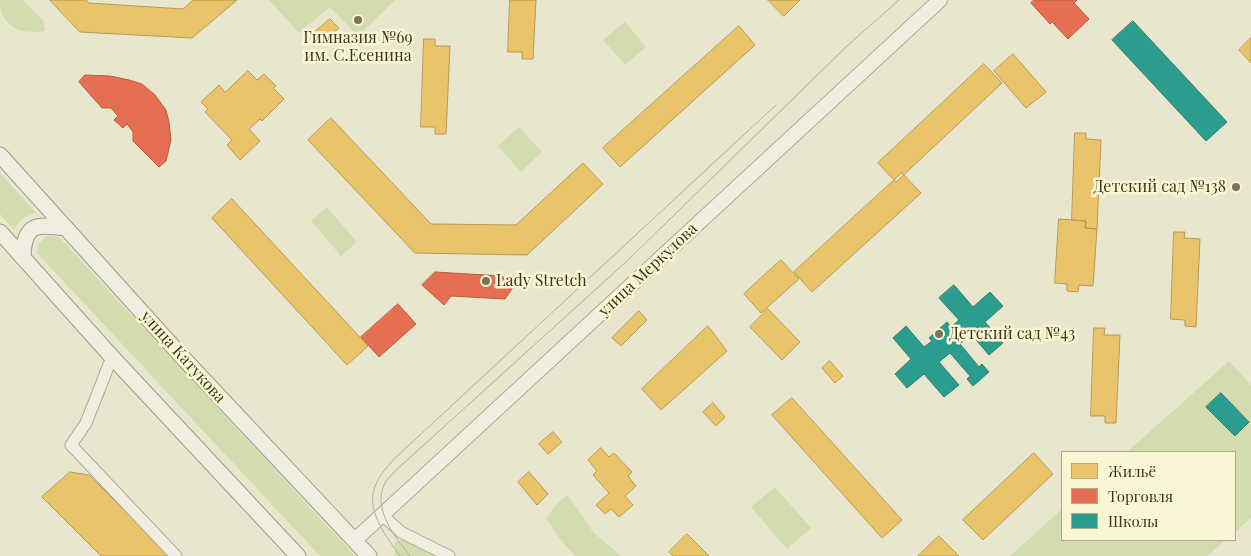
<!DOCTYPE html>
<html>
<head>
<meta charset="utf-8">
<style>
  body { margin:0 }
  #map { position:relative; width:1251px; height:556px; overflow:hidden; background:#e9e6ce; font-family:"Playfair Display",serif }
  canvas { display:block }
  .legend { position:absolute; left:1061px; top:451px; width:175px; height:90px; box-sizing:border-box; background:#faf6d4; border:1px solid #afa88b; margin:0; padding:6px 9px; list-style:none; font-size:15px; color:#3f341d }
  .legend li { display:flex; align-items:center; gap:10px; height:25px }
  .legend b { width:25px; border:1px solid #afa88b }
</style>
</head>
<body>
<div id="map">
<canvas width="1251" height="556"></canvas>
<ul class="legend">
<li><b style="height:14px;background:#e9c46a"></b>Жильё</li>
<li><b style="height:14px;background:#e76f51"></b>Торговля</li>
<li><b style="height:14px;background:#2a9d8f"></b>Школы</li>
</ul>
</div>
<script>
const ctx = document.querySelector('canvas').getContext('2d');
ctx.lineJoin = 'round';
function fillPath(path, color) {
  ctx.fillStyle = color;
  ctx.fill(path, 'evenodd');
}
function trace(path, color, width, dash) {
  ctx.strokeStyle = color;
  ctx.lineWidth = width;
  ctx.lineCap = dash ? 'butt' : 'round';
  ctx.setLineDash(dash || []);
  ctx.stroke(path);
}
function write(font, color, halo, rows, align = 'center') {
  ctx.font = font + ' "Playfair Display",serif';
  ctx.lineWidth = 5;
  ctx.setLineDash([]);
  ctx.textBaseline = 'middle';
  ctx.strokeStyle = halo;
  ctx.fillStyle = color;
  for (const [text, x, y, turn = 0] of rows) {
    ctx.save();
    ctx.translate(x, y);
    ctx.rotate((+turn || 0) * Math.PI / 180);
    ctx.textAlign = isNaN(turn) ? turn : align;
    if (halo) ctx.strokeText(text, 0, 0);
    ctx.fillText(text, 0, 0);
    ctx.restore();
  }
}
const green = new Path2D(`
  M0 0H23L43 20 45 31C21 35 0 27 0 0Z
  M269 0H395L358 36 330 7 299 33Z
  M625 22 646 47 625 65 603 40Z
  M519 127 542 152 521 172 498 146Z
  M0 173 36 213C25 216 20 219 14 230L0 214Z
  M327 207 357 242 341 256 311 221Z
  M47 236 59 237 355 556H320L37 253 39 243Z
  M1229 361 1251 385V518L1235 532V452H1127Z
  M775 487 811 528 787 549 751 507Z
  M568 495 593 532 621 556H575L560 539 546 518 558 503Z
  M1062 509V540H1226L1207 556H1010Z
  M406 538 434 556H395L394 545 396 542Z`);
const homes = new Path2D(`
  M50 0H86L89 3 183 9 193 0H237L192 38 80 32Z
  M510 0H536L533 59H522V52H508Z
  M768 0H800L784 16Z
  M330 19 339 28 324 41 315 32Z
  M739 26 755 45 620 167 603 148Z
  M1251 38V63L1239 50Z
  M424 39H435V46H450L446 134H435V127H421Z
  M1013 54 1046 92 1026 108 994 71Z
  M984 64 1002 83 896 182 878 163Z
  M248 71 257 80 264 74 276 86 273 88 284 99 262 121 260 119 249 129 260 141 240 160 227 145 232 140 205 112 208 109 201 102 219 85 225 92Z
  M331 118 431 224 516 225 583 163 603 184 527 255 415 253 308 140Z
  M1075 133H1086V139L1101 140 1097 229 1085 228 1086 221 1072 220Z
  M902 173 921 193 812 292 794 272Z
  M232 199 368 346 347 365 212 218Z
  M1059 219 1086 221 1085 228 1097 229 1093 286 1079 285 1078 292 1067 291V284L1055 283Z
  M1174 232H1185L1184 238 1200 239 1196 327 1185 326V320L1171 319Z
  M781 260 799 279 761 313 744 294Z
  M768 309 800 342 782 360 750 327Z
  M639 311 647 320 621 346 612 338Z
  M708 326 727 351 661 410 642 389Z
  M1094 328H1105L1104 335H1120L1116 423H1105V416H1091Z
  M830 361 843 376 835 383 822 368Z
  M792 398 902 520 882 538 772 415Z
  M713 403 725 417 716 426 703 412Z
  M553 432 562 442 548 454 539 444Z
  M601 448 609 457 614 453 632 472 628 476 636 486 625 496 633 505 619 517 611 509 605 514 596 505 609 493 593 475 597 471 588 460Z
  M1034 453 1053 474 983 540 963 520Z
  M70 472 89 475 170 556H101L42 497Z
  M529 472 548 494 537 505 518 482Z
  M687 534 709 556H673L669 552Z
  M939 536 959 556H918Z`);
const shops = new Path2D(`
  M1034 0H1077L1074 3 1089 19 1068 39 1052 22 1050 24 1031 3Z
  M85 75 110 76 129 80 142 84 155 95 166 110 169 122 171 140 166 161 159 167 133 141V132L127 124 123 128 114 120 118 116 111 108H102L79 82Z
  M435 272 502 276 514 286 505 299 451 296 444 305 422 285Z
  M398 304 416 324 379 357 361 337Z`);
const schools = new Path2D(`
  M1133 21 1227 122 1206 141 1112 40Z
  M954 285 973 307 990 292 1003 306 985 322 1003 343 989 355 971 334 960 344 979 367 982 364 989 372 973 386 967 379 970 376 950 353 939 362 959 385 944 397 924 374 907 388 895 374 911 359 893 338 906 326 924 347 932 341 929 338 947 322 951 327 959 320 939 298Z
  M1221 393 1249 422 1235 436 1206 407Z`);
const minor = new Path2D(`
  M112 357 86 423 71 445 176 556
  M382 515 401 532 449 556`);
const tertiary = new Path2D(`
  M355 540 940 0`);
const secondary = new Path2D(`
  M0 155 186 361 369 556
  M0 232 112 357 298 556
  M23 258C24 223 36 224 66 228`);
const tram = new Path2D(`
  M400 556C386 536 363 508 377 482 380 474 388 467 393 460L776 105
  M410 556C395 537 373 510 384 485 386 480 391 476 394 472L627 261 847 46 899 0`);
const markers = [
  [358,20,5,"#7a725b"],
  [1236,187,5,"#7a725b"],
  [486,281,5,"#7a725b"],
  [939,334,5,"#7a725b"]
];
const poiNames = [
  ["Гимназия №69",358,38,"center"],
  ["им. С.Есенина",358,56,"center"],
  ["Детский сад №138",1226,187,"right"],
  ["Lady Stretch",496,281],
  ["Детский сад №43",949,334]
];
const streetNames = [
  ["улица Меркулова",648,270,-43],
  ["улица Катукова",183,357,48]
];
fillPath(green, '#d2dcaf');
fillPath(homes, '#e9c46a');
trace(homes, '#b69953', 1);
fillPath(shops, '#e76f51');
trace(shops, '#b55d41', 1);
fillPath(schools, '#2a9d8f');
trace(schools, '#307e6d', 1);
trace(minor, '#aeaa97', 13);
trace(tertiary, '#aeaa97', 16);
trace(secondary, '#9e9a87', 17);
trace(minor, '#f0eee1', 11);
trace(tertiary, '#f0eee1', 14);
trace(secondary, '#f0eee1', 15);
trace(tram, '#afada1', 1);
for (const [x, y, r, color] of markers) {
  const dot = new Path2D();
  dot.arc(x, y, r, 0, 2 * Math.PI);
  ctx.fillStyle = color;
  ctx.fill(dot);
  trace(dot, '#faf6d4', 2);
}
write('16px', '#3f341d', '#faf6d4', poiNames, 'left');
write('16px', '#3f341d', '#faf6d4', streetNames);
</script>
</body>
</html>
